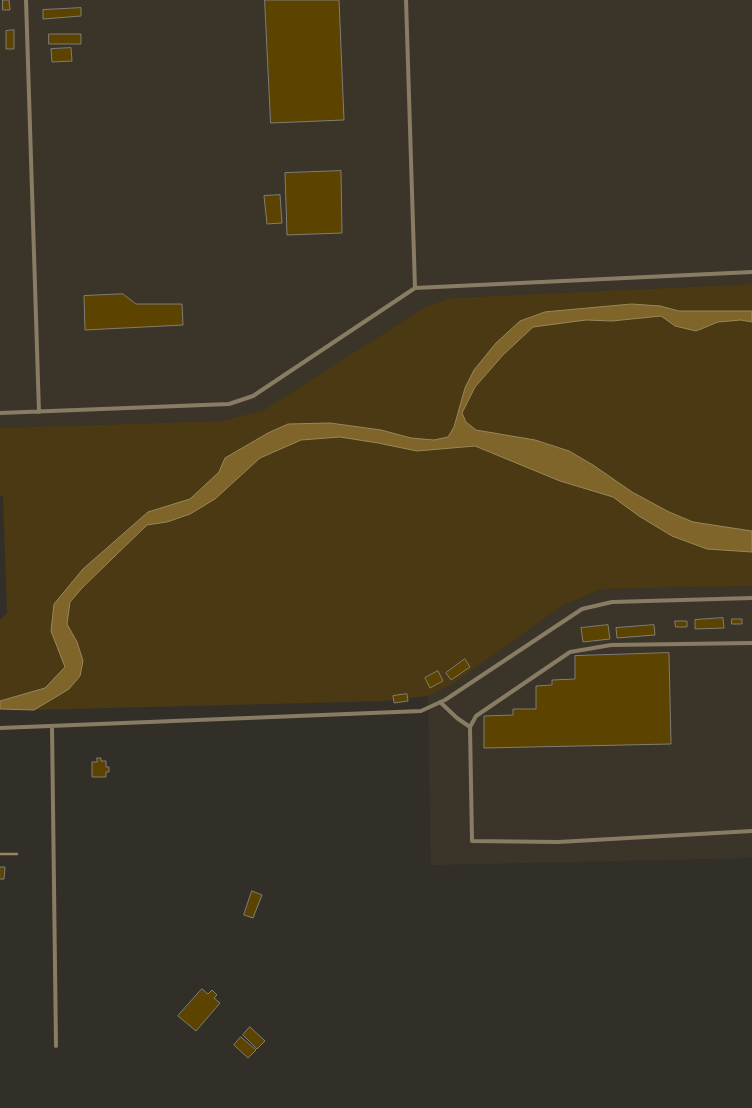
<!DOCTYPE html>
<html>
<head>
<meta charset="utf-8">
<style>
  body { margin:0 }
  canvas { display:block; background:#322f29 }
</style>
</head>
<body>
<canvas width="752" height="1108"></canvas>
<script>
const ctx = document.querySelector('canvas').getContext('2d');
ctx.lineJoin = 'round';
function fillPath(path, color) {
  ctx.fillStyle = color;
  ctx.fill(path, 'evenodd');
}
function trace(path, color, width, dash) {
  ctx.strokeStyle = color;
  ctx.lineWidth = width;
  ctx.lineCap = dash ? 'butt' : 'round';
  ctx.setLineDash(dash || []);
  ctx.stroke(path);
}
const built = new Path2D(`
  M0 0H752V284L451 298 425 307 264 410 221 421 0 428Z
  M752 586V858L431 865 428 696 454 683 562 606 602 589Z`);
const green = new Path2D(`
  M752 284V586L602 589 562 606 454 683 428 696 384 701 34 710 0 709V620L7 613 3 496H0V428L221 421 264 410 425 307 451 298Z`);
const water = new Path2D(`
  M632 304 660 306 679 311H752V322L741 320 718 322 696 331 675 326 661 316 612 321 586 320 533 327 503 355 475 387 462 413 466 422 476 430 535 440 569 451 593 465 632 492 669 512 693 522 752 531V552L707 549 672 536 639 516 613 497 560 481 475 446 417 451 378 443 340 437 301 440 260 458 215 499 190 514 167 522 147 525 82 588 70 602 67 624 77 642 83 661 80 676 69 689 34 710 0 709V701L45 688 65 667 51 631 54 604 83 569 148 512 190 499 219 472 225 458 268 433 288 424 330 423 381 430 411 438 434 440 448 437 454 427 465 388 474 370 496 343 520 321 545 312Z`);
const stream = new Path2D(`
  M0 854H17`);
const building = new Path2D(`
  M3 0H9L10 10H3Z
  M265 0H339L344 120 271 123Z
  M81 8V16L43 19V10Z
  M14 30V49H6V31Z
  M49 34H81V44H49Z
  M71 48 72 61 52 62 51 49Z
  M341 171 342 233 287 235 285 173Z
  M280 195 282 223 267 224 264 196Z
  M123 294 136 304H182L183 325 85 330 84 296Z
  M723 618 724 628 695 629V620Z
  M732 619H742V624H732Z
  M675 621H687V627H676Z
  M608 625 610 639 583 642 581 628Z
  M654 625 655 635 617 638 616 628Z
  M669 653 671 744 484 748V716L513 715V709H536V686L552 685V680L575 679V656Z
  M465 659 470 667 451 680 446 673Z
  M438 671 443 681 430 688 425 678Z
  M407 694 408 701 394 703 393 696Z
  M97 758H101V761H106V767H109V772H106V777H92V762H97Z
  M0 867H5L4 879H0Z
  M252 891 262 895 253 918 244 915Z
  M202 989 208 994 212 990 217 995 214 998 220 1003 196 1031 178 1016Z
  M250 1027 265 1041 257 1049 243 1035Z
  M241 1037 256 1050 248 1058 234 1045Z`);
const lane = new Path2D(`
  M26 0 39 412
  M406 0 415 288
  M0 413 229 404 253 396 415 288 752 272
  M752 643 611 645 570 652 476 716 470 727 472 841 558 842 752 831
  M440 702 457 718 470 727
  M52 726 56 1046
  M0 728 421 711 445 700 582 609 612 602 752 598`);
fillPath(built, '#3b3529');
fillPath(green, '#4a3912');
fillPath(water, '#80652a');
trace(water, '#99865b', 1);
trace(stream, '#99865b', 2.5);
fillPath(building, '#5d4300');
trace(building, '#807d76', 1);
trace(lane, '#887c64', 4);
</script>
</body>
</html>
